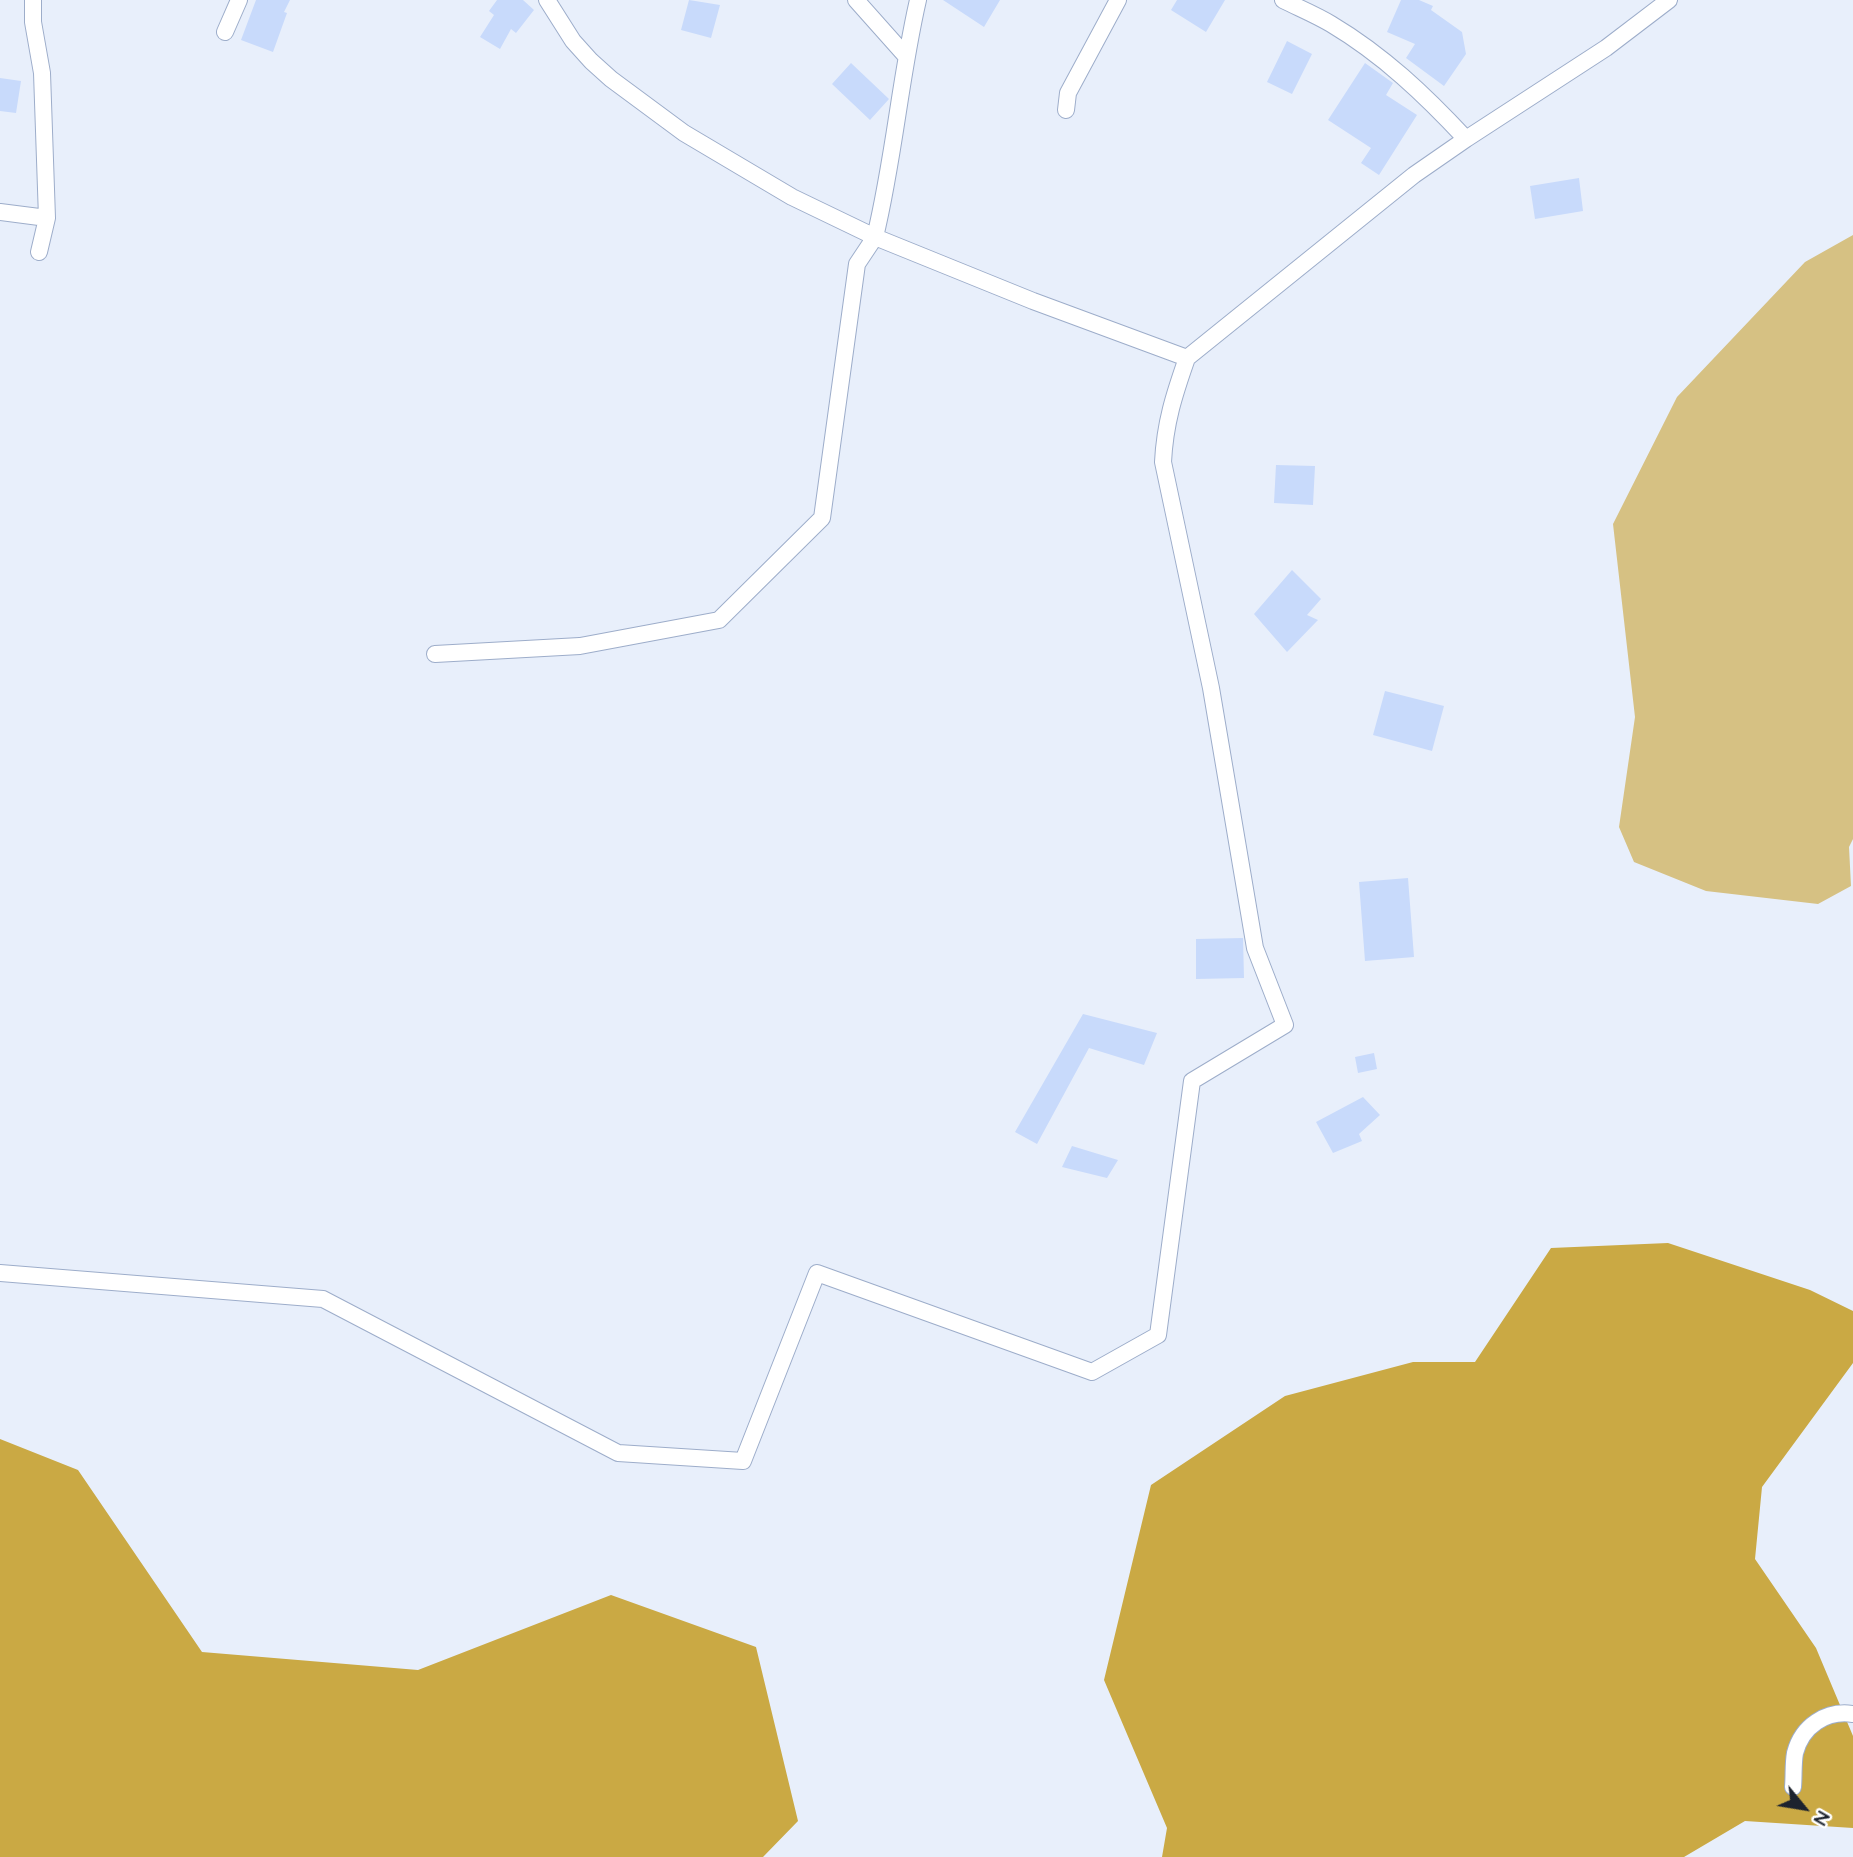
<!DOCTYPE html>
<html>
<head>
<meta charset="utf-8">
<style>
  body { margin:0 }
  #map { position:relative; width:1853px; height:1857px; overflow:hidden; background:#e8effb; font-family:Quicksand,sans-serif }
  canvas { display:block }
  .north { position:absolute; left:1769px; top:1773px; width:70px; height:70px; -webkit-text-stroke:5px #fff; paint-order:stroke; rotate:120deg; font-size:19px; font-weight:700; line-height:28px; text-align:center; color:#1d232e }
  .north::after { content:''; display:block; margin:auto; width:24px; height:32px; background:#1d232e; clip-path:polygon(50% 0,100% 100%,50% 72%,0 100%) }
</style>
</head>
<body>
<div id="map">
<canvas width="1853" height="1857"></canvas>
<div class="north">N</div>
</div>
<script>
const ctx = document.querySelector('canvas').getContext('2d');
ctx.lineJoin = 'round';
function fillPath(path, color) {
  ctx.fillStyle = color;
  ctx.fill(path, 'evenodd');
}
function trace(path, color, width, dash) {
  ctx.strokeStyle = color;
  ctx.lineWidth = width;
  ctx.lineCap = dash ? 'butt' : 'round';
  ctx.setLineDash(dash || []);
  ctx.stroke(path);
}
const green = new Path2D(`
  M1853 235V839L1849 847 1851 886 1818 904 1706 891 1634 862 1619 827 1635 717 1613 524 1677 397 1805 262Z`);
const forest = new Path2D(`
  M1668 1243 1810 1290 1853 1311V1363L1762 1487 1755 1559 1816 1648 1853 1736V1828L1745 1821 1684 1857H1162L1167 1828 1104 1680 1151 1485 1285 1396 1413 1362H1475L1551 1248Z
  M0 1439 78 1470 202 1652 418 1670 611 1595 756 1647 798 1821 763 1857H0Z`);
const building = new Path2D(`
  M256 0H290L284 12 287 13 273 52 241 40Z
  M497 0H523L534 10 516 33 511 29 500 49 480 37 494 15 489 11Z
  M689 0 720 5 711 38 681 30Z
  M943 0H1000L984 27Z
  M1177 0H1225L1206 32 1171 10Z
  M1401 0H1419L1433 6 1431 10 1462 32 1466 54 1444 86 1406 58 1415 44 1387 32Z
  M1287 41 1312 54 1292 94 1267 82Z
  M851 63 889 99 870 120 832 84Z
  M1365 63 1393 83 1386 95 1417 115 1379 175 1361 163 1371 148 1328 120Z
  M0 78 21 81 16 113 0 111Z
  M1579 178 1583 211 1535 219 1530 186Z
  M1276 465 1315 466 1313 505 1274 503Z
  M1292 570 1321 599 1307 615 1318 620 1287 652 1254 614Z
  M1385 691 1444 706 1432 751 1373 735Z
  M1408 878 1414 957 1365 961 1359 882Z
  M1243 938 1244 978 1196 979V939Z
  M1083 1014 1157 1033 1144 1065 1089 1048 1037 1144 1015 1132Z
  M1374 1053 1377 1069 1358 1073 1355 1057Z
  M1363 1097 1380 1115 1359 1134 1362 1141 1333 1153 1316 1122Z
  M1072 1146 1118 1160 1107 1178 1062 1167Z`);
const street = new Path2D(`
  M33 0V22L42 73 47 218 39 252
  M547 0 573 41 591 61 611 79 684 133 792 197 875 237C894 159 900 78 918 0
  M856 0 905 55
  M1283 0C1299 8 1316 15 1331 24 1383 55 1425 95 1466 139
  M225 32 239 0
  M1066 110 1068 93 1118 0
  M0 212 47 218
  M435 654 580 646 719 620 822 518 857 264 875 237 1033 301 1187 358 1414 175 1466 139 1606 48 1669 0
  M0 1273 323 1299 618 1453 743 1461 817 1273 1092 1372 1158 1335 1192 1081 1285 1025 1255 948 1211 688 1163 462C1165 423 1174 395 1187 358
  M1793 1787C1794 1776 1793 1764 1795 1753 1802 1726 1826 1710 1853 1714`);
fillPath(green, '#d6c183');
fillPath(forest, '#caa944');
fillPath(building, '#c8dafb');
trace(street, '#9dadca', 18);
trace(street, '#fff', 16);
</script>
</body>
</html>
